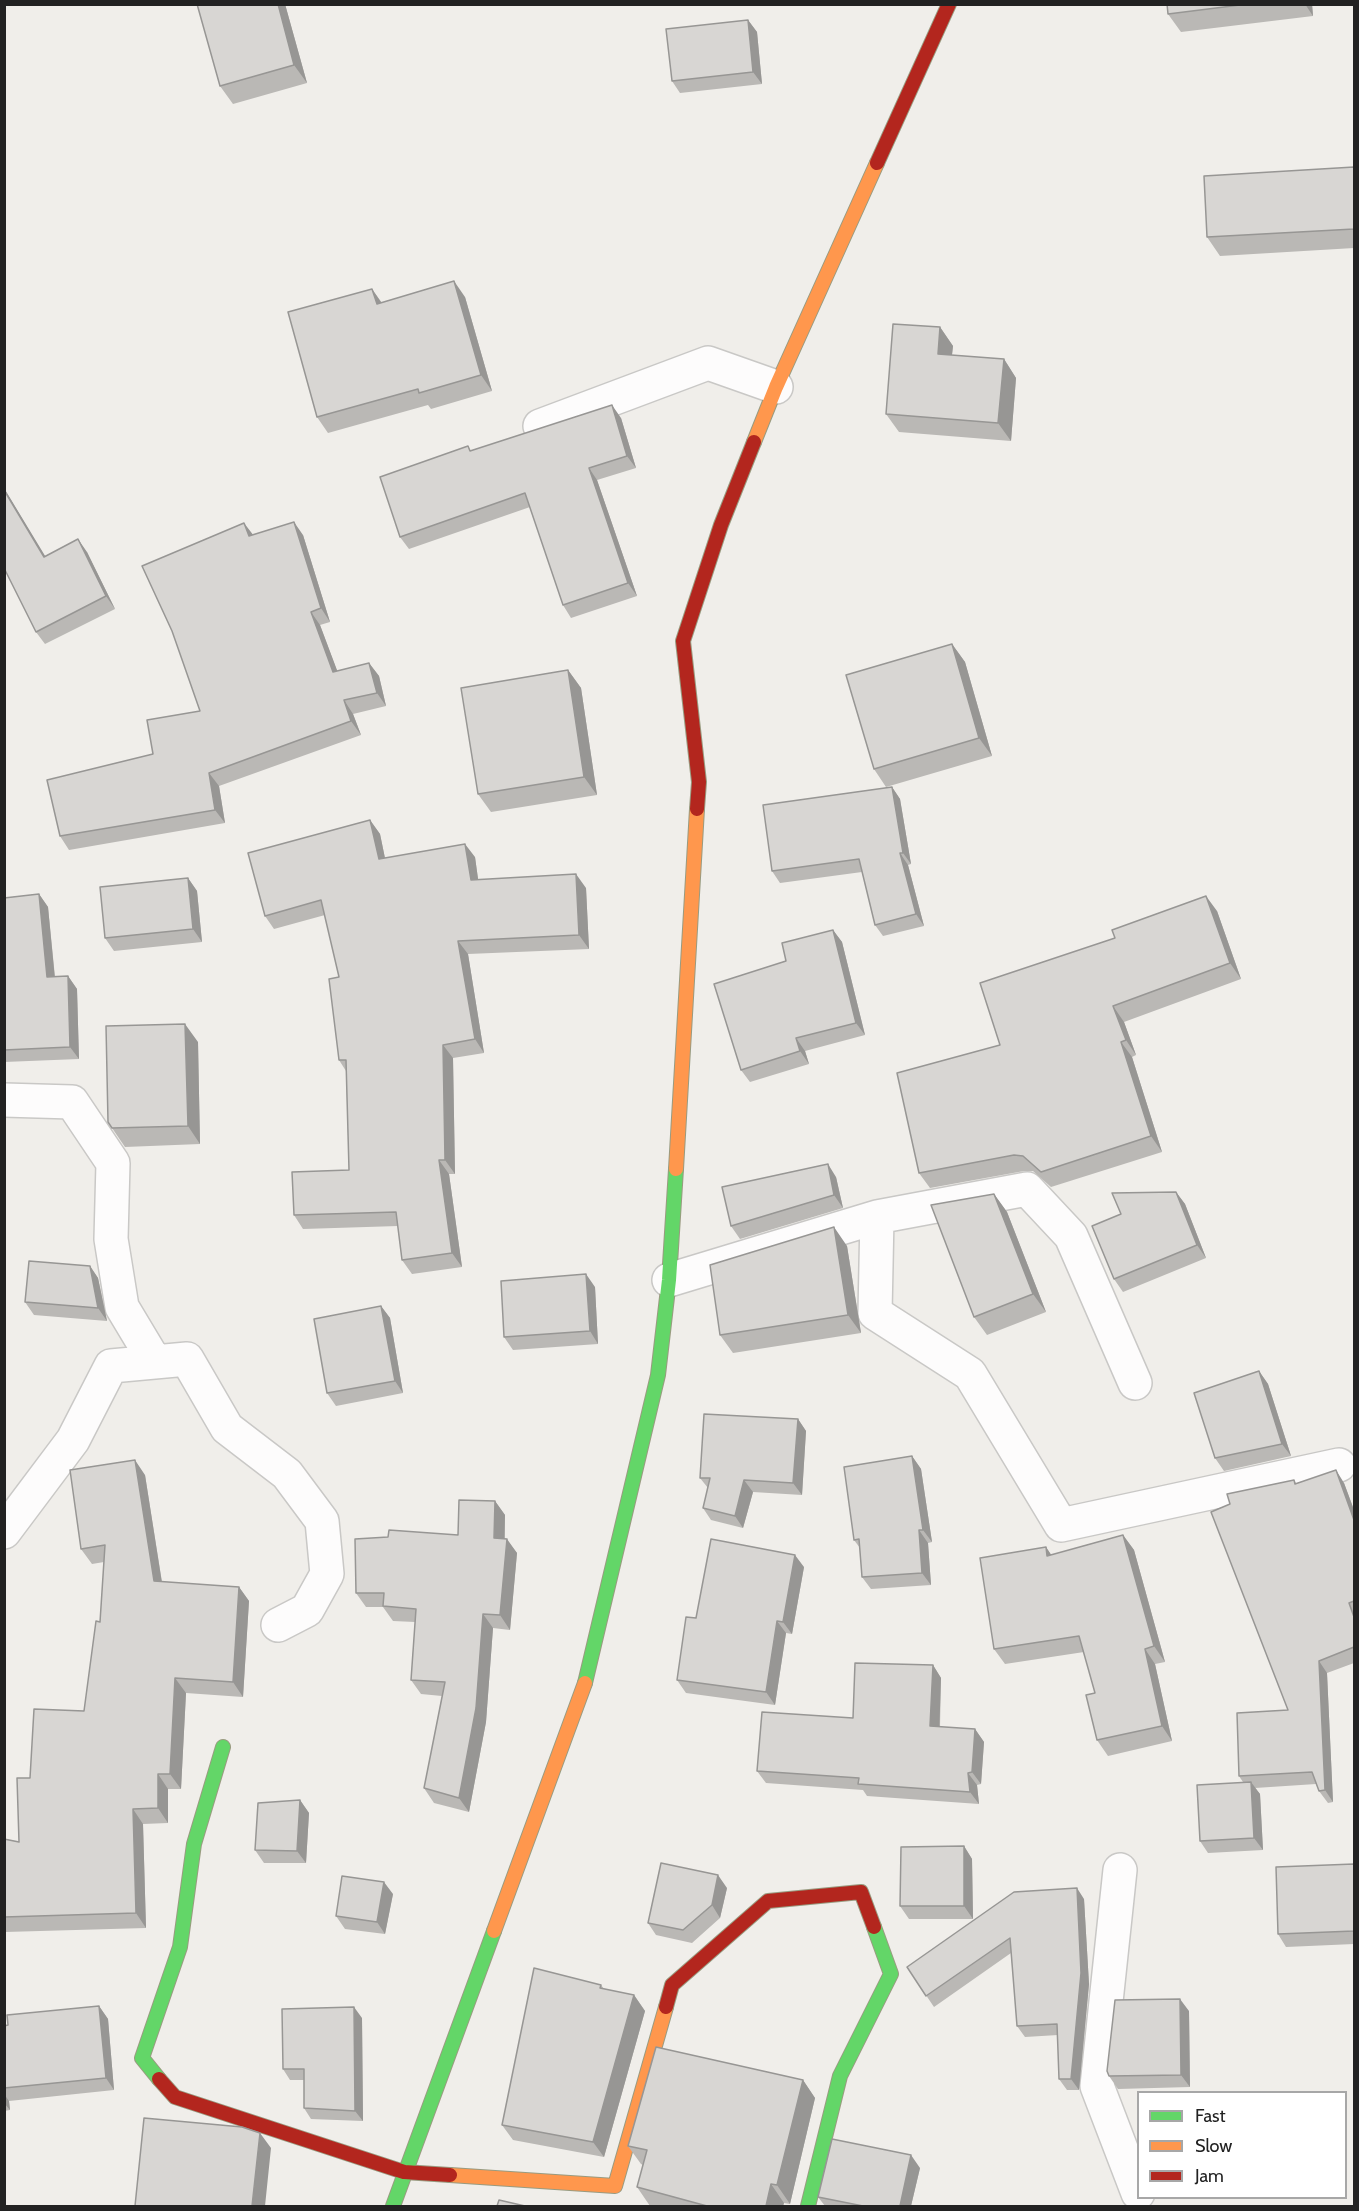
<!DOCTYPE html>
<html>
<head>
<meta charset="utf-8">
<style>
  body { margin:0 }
  #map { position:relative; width:1359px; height:2211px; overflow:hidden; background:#f0eeea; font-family:Cabin,sans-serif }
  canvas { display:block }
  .frame { position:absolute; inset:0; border:6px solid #222; pointer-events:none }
  .legend { position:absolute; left:1137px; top:2091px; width:210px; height:108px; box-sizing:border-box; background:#fff; border:2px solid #a7a7a7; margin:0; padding:8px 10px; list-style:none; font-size:18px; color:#222 }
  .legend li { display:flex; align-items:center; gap:12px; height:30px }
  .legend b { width:30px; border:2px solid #a7a7a7 }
</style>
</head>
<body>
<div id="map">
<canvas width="1359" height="2211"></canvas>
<div class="frame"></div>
<ul class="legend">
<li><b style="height:8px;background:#63d668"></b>Fast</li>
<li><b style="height:8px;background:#ff974d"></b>Slow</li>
<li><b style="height:8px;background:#b3261e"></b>Jam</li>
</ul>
</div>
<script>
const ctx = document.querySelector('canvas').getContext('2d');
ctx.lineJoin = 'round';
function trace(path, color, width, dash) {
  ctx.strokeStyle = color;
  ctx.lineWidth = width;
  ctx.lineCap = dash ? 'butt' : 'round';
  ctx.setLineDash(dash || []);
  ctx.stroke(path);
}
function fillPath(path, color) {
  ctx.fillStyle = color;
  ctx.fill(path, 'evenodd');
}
const street = new Path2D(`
  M540 426 708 363 776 387
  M4 1100 72 1102 113 1163 111 1239 122 1307 155 1362
  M877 1217 875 1313 970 1374 1061 1525 1339 1465
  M669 1280 877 1217 1027 1189 1071 1236 1135 1383
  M4 1532 73 1440 111 1366 187 1359 227 1428 287 1474 322 1521 327 1574 307 1610 278 1625
  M1120 1870 1097 2086 1138 2193`);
const fast = new Path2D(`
  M585 1683 658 1375 669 1280 676 1169
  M159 2079 142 2058 180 1947 194 1844 223 1747
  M393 2206 494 1931
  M808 2206 840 2076 891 1974 874 1927`);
const slow = new Path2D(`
  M754 442 776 387 877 163
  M676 1169 697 809
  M494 1931 585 1683
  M450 2175 615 2186 666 2007`);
const jam = new Path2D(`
  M877 163 949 4
  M697 809 699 782 683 641 721 525 754 442
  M666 2007 672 1985 768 1901 861 1892 874 1927
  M159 2079 175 2097 404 2172 450 2175`);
const wall = new Path2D(`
  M197 4H285L307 83 233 104 220 86Z
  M1167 4H1312L1313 16 1181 32 1168 14Z
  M748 20 757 32 762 84 680 93 672 81Z
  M1354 167V248L1220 256 1207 237Z
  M372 289 382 303 465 297 492 391 431 409 428 405 328 433 317 417Z
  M940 327 953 346 952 355 1004 359 1016 378 1011 441 899 432 886 414Z
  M621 418 636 468 597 480 637 596 571 618 563 605 530 507 409 549 400 537 468 446 471 451Z
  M253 535H303L330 622 320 625 337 671 369 663 379 676 386 706 353 714 361 735 219 786 225 823 69 850 60 836 200 711Z
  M87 552 115 609 45 644 36 632 45 556Z
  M952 644 965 662 992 756 886 787 874 769Z
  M568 670 581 688 597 795 491 812 478 794Z
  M892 787 900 799 911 864 908 865 924 926 883 936 875 925 862 872 780 883 772 871Z
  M370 820 380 834 385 858 475 857 478 879 586 888 589 949 468 954 484 1053 453 1058 455 1174H449L462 1267 412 1274 402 1260 398 1226 303 1229 294 1215 349 1170 346 1071 339 1060V977L325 915 274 929 265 916Z
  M188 878 197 891 202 942 114 951 105 938Z
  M39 894 48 907 55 977 68 976 77 989 79 1059 4 1062V898Z
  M1217 911 1241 979 1124 1022 1136 1055 1132 1057 1162 1152 1051 1187 1033 1171H1024L930 1188 919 1173 1000 1045Z
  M833 930 842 942 865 1035 805 1051 809 1064 750 1082 741 1070 786 961Z
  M198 1042 200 1144 125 1147 112 1128Z
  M836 1177 843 1208 740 1239 731 1226Z
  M1176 1192 1185 1204 1206 1258 1123 1292 1114 1279Z
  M994 1194 1007 1212 1046 1312 987 1335 974 1317Z
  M847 1246 861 1333 733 1353 720 1335Z
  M90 1266 98 1278 107 1321 34 1315 25 1302Z
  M595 1287 598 1344 513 1350 504 1337Z
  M381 1306 390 1318 403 1393 336 1406 327 1393Z
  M1259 1371 1268 1384 1291 1456 1224 1471 1215 1458Z
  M798 1419 806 1431 802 1495 753 1492 743 1528 711 1520 703 1508 708 1488 700 1478Z
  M912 1456 921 1469 932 1542 928 1543 931 1585 871 1589 862 1577 860 1548 854 1540Z
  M145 1475 162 1582 239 1587 249 1601 243 1697 186 1693 181 1789H168V1823L143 1824 146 1928 5 1932 4 1839 19 1842 30 1778 84 1711 100 1622 104 1562 92 1564 81 1549Z
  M1294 1480 1296 1483H1344L1354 1510V1663L1327 1673 1333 1802 1328 1803 1319 1791 1316 1784 1255 1788 1260 1794 1263 1850 1208 1853 1200 1841 1243 1782 1239 1776 1288 1710Z
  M495 1501 505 1515V1538L517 1553 510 1630 493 1628 486 1722 469 1812 434 1803 424 1788 442 1696 421 1694 411 1680 415 1622 393 1621 383 1607H366L356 1593 458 1535Z
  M1123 1535 1134 1550 1165 1662 1155 1664 1172 1741 1108 1756 1097 1740 1095 1693 1084 1652 1005 1664 994 1649 1046 1547 1051 1555Z
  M804 1567 792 1634 786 1633 775 1705 686 1693 677 1680 696 1618Z
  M933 1665 941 1678 940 1727 975 1729 984 1742 981 1784 977 1785 979 1804 867 1796 863 1790 766 1783 757 1771 853 1718Z
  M300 1800 309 1813 306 1863H264L255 1850Z
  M964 1846 972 1859 973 1919H909L900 1906Z
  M1354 1864V1944L1286 1947 1278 1934Z
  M727 1888 720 1918 692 1943 656 1935 648 1923Z
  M393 1894 385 1934 345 1929 336 1916Z
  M1084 1899 1089 1984 1079 2090H1067L1059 2079 1058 2035 1025 2037 1017 2026 1011 1953 934 2007 907 1967Z
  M601 1985 604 1989 634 1995 645 2011 604 2157 513 2140 502 2125Z
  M99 2006 108 2019 114 2090 9 2101 10 2110 4 2111V2026Z
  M1189 2011 1190 2087 1118 2089 1109 2076Z
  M362 2018 363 2121 311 2119 304 2108V2080H290L283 2069Z
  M803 2080 815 2098 790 2204 784 2203 783 2206H650L637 2187 643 2165 641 2164 628 2146Z
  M920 2168 911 2206H825L818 2197Z`);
const shadedWall = new Path2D(`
  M278 4H285L307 83 294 65Z
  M1305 4H1312L1313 16Z
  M748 20 757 32 762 84 753 72Z
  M454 281 465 297 492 391 481 375Z
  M372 289 383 305 377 304Z
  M940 327 953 346 950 372 938 354Z
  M1004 359 1016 378 1011 441 998 423Z
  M612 405 621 418 636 468 627 456Z
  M589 468 597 480 637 596 628 583Z
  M4 488 53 569 44 557 4 490Z
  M294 522 303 535 330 622 321 608Z
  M244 523 254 536H249Z
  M78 539 87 552 115 609 106 596Z
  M311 612 320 625 343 686 333 672Z
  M952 644 965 662 992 756 979 738Z
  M369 663 379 676 386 706 377 693Z
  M568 670 581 688 597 795 584 777Z
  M344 700 353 714 361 735 351 721Z
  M209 773 219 786 225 823 215 810Z
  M892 787 900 799 911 864 903 853Z
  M370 820 380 834 388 873 379 859Z
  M465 844 475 857 480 893 471 880Z
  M900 853 908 865 924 926 916 914Z
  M576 874 586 888 589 949 579 935Z
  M188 878 197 891 202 942 193 929Z
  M39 894 48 907 56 990 47 977Z
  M1206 896 1217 911 1241 979 1230 963Z
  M833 930 842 942 865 1035 856 1023Z
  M458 941 468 954 484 1053 475 1039Z
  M68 976 77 989 79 1059 70 1047Z
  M1113 1006 1124 1022 1136 1055 1126 1040Z
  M185 1024 198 1042 200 1144 188 1126Z
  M796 1038 805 1051 809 1064 800 1051Z
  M1121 1042 1132 1057 1162 1152 1151 1136Z
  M443 1045 453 1058 455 1174 445 1160Z
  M439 1160 449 1174 462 1267 452 1253Z
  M828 1164 836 1177 843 1208 834 1195Z
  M1176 1192 1185 1204 1206 1258 1197 1245Z
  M994 1194 1007 1212 1046 1312 1033 1294Z
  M834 1227 847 1246 861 1333 848 1315Z
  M90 1266 98 1278 107 1321 98 1308Z
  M586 1274 595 1287 598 1344 590 1331Z
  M381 1306 390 1318 403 1393 395 1381Z
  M1259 1371 1268 1384 1291 1456 1282 1444Z
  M798 1419 806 1431 802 1495 793 1483Z
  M912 1456 921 1469 932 1542 923 1530Z
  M135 1460 145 1475 164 1596 154 1581Z
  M1336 1470 1344 1483 1354 1510V1520Z
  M744 1480 753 1492 743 1528 735 1516Z
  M495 1501 505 1515 504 1552 494 1538Z
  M919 1530 928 1543 931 1585 922 1573Z
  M1123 1535 1134 1550 1165 1662 1154 1646Z
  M507 1539 517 1553 510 1630 500 1615Z
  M1046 1547 1056 1562 1047 1556Z
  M795 1555 804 1567 792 1634 783 1622Z
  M239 1587 249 1601 243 1697 233 1682Z
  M483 1614 493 1628 486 1722 469 1812 459 1798Z
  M777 1621 786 1633 775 1705 766 1692Z
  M1145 1649 1155 1664 1172 1741 1162 1726Z
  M1319 1661 1327 1673 1333 1802 1325 1790Z
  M933 1665 941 1678 939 1739 930 1726Z
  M175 1678 186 1693 181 1789 170 1774Z
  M975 1729 984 1742 981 1784 972 1772Z
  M968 1773 977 1785 979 1804 970 1792Z
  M158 1774 168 1789V1823L158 1808Z
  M1251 1782 1260 1794 1263 1850 1254 1838Z
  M300 1800 309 1813 306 1863 297 1851Z
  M133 1809 143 1824 146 1928 136 1913Z
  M964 1846 972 1859 973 1919 964 1906Z
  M718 1875 727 1888 720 1918 712 1905Z
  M384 1882 393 1894 385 1934 377 1922Z
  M1077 1888 1084 1899 1089 1984 1079 2090 1071 2079Z
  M634 1995 645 2011 604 2157 593 2142Z
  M1180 1999 1189 2011 1190 2087 1181 2075Z
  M99 2006 108 2019 114 2090 106 2078Z
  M354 2007 362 2018 363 2121 355 2111Z
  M803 2080 815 2098 790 2204 777 2185Z
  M4 2094 9 2101 10 2110 4 2103Z
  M260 2133 271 2148 265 2206H252Z
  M911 2155 920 2168 911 2206H900Z
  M771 2184 784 2203 783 2206H766Z`);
const building = new Path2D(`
  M197 4H278L294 65 220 86Z
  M1167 4H1248L1168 14Z
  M748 20 753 72 672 81 666 29Z
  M1354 167V229L1207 237 1204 176Z
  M454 281 481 375 419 393 418 389 317 417 288 312 372 289 377 304Z
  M893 324 940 327 938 354 1004 359 998 423 886 414Z
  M612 405 627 456 589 468 628 583 563 605 525 493 400 537 380 477 468 446 470 451Z
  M4 490 44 557 78 539 106 596 36 632 4 568Z
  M294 522 321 608 311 612 333 672 369 663 377 693 344 700 351 721 209 773 215 810 60 836 47 780 153 754 147 720 200 711 172 631 142 566 244 523 249 536Z
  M952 644 979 738 874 769 846 675Z
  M568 670 584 777 478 794 461 688Z
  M892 787 903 853H900L916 914 875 925 859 859 772 871 763 805Z
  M370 820 379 859 465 844 471 880 576 874 579 935 458 941 475 1039 443 1045 445 1160H439L452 1253 402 1260 396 1212 294 1215 292 1172 349 1170 346 1060H339L329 979 339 977 321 900 265 916 248 853Z
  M188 878 193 929 105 938 100 887Z
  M39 894 47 977 68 976 70 1047 4 1050V898Z
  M1206 896 1230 963 1113 1006 1126 1040 1121 1042 1151 1136 1041 1172 1023 1156 1014 1155 919 1173 897 1073 1000 1045 980 983 1115 938 1112 930Z
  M833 930 856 1023 796 1038 800 1051 741 1070 714 984 786 961 782 943Z
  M185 1024 188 1126 112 1128 108 1122 106 1026Z
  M828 1164 834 1195 731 1226 722 1187Z
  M1176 1192 1197 1245 1114 1279 1092 1226 1121 1214 1112 1193Z
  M994 1194 1033 1294 974 1317 931 1205Z
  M834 1227 848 1315 720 1335 710 1265Z
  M29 1261 90 1266 98 1308 25 1302Z
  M586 1274 590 1331 504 1337 501 1281Z
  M381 1306 395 1381 327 1393 314 1319Z
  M1259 1371 1282 1444 1215 1458 1194 1393Z
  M704 1414 798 1419 793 1483 744 1480 735 1516 703 1508 710 1478H700Z
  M912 1456 923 1530H919L922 1573 862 1577 859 1539 854 1540 844 1467Z
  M135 1460 154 1581 239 1587 233 1682 175 1678 170 1774H158V1808L133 1809 136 1913 4 1917V1839L19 1842 17 1778H30L34 1709 84 1711 96 1621 100 1622 105 1545 81 1549 70 1470Z
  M1336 1470 1354 1520V1601L1349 1603 1354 1617V1647L1319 1661 1325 1790 1319 1791 1312 1772 1239 1776 1237 1713 1288 1710 1211 1512 1230 1504 1227 1494 1294 1480 1295 1484Z
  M459 1500 495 1501 494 1538 507 1539 500 1615 483 1614 476 1708 459 1798 424 1788 445 1682 411 1680 416 1609 383 1606 384 1593H356L355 1539 388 1537 389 1530 458 1535Z
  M1123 1535 1154 1646 1145 1649 1162 1726 1097 1740 1086 1695 1095 1693 1079 1636 994 1649 980 1558 1046 1547 1047 1556Z
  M711 1539 795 1555 783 1622 777 1621 766 1692 677 1680 686 1617 696 1618Z
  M855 1663 933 1665 930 1726 975 1729 972 1772 968 1773 970 1792 858 1784 859 1778 757 1771 762 1712 853 1718Z
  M1251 1782 1254 1838 1200 1841 1197 1785Z
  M300 1800 297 1851 255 1850 258 1803Z
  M964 1846V1906H900L901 1847Z
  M661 1863 718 1875 712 1905 683 1930 648 1923Z
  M1354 1864V1931L1278 1934 1276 1867Z
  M342 1876 384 1882 377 1922 336 1916Z
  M1077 1888 1081 1973 1071 2079H1059L1057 2024 1017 2026 1010 1938 926 1996 907 1967 1014 1892Z
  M534 1968 601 1985 600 1988 634 1995 593 2142 502 2125Z
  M1180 1999 1181 2075 1109 2076 1107 2071 1115 2000Z
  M99 2006 106 2078 4 2088V2026L8 2025 7 2015Z
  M354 2007 355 2111 304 2108V2069H283L282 2009Z
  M656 2047 803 2080 777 2185 771 2184 766 2206H707L637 2187 647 2150 628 2146Z
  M144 2118 242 2127 260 2133 252 2206H135Z
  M832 2139 911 2155 900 2206H863L818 2197Z
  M499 2200 525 2206H497Z`);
trace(street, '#c9c8c6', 36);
trace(fast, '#999b80', 16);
trace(slow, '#999b80', 16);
trace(jam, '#999b80', 16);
trace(street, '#fdfcfc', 33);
trace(fast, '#63d668', 14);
trace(slow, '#ff974d', 14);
trace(jam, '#b3261e', 14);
fillPath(wall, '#bab8b5');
fillPath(shadedWall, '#979694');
fillPath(building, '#d8d6d3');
trace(building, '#979694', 1.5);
</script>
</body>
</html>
